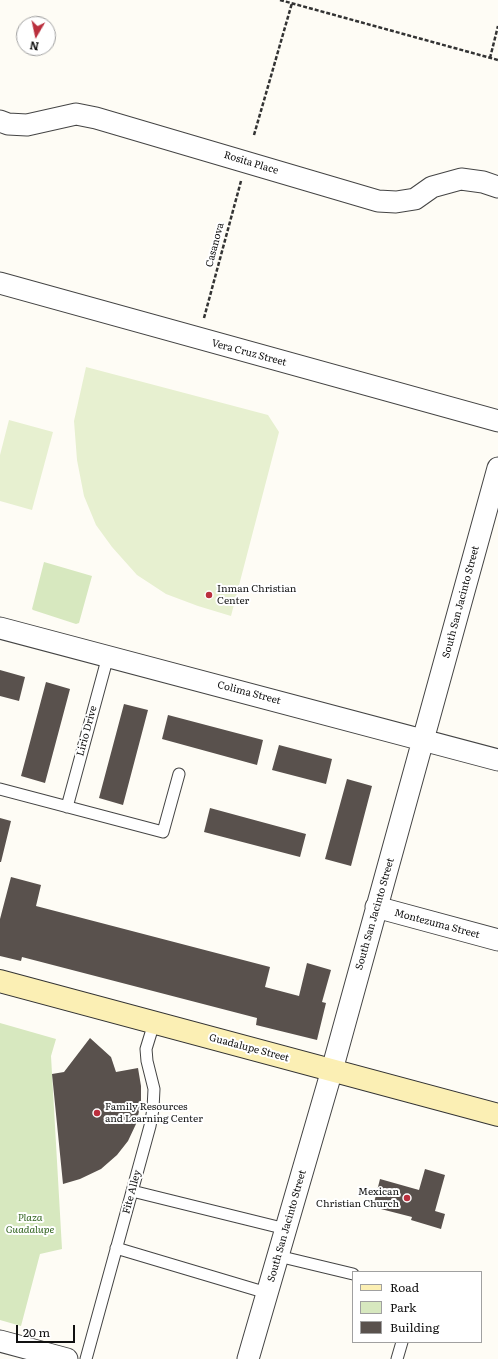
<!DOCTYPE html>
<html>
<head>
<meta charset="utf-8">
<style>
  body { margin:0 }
  #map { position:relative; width:498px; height:1359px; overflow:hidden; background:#fefcf5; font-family:Literata,serif }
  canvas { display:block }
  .legend { position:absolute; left:352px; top:1271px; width:130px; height:72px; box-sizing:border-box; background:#fff; border:1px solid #a0a0a0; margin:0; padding:5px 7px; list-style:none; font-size:12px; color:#111 }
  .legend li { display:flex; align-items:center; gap:8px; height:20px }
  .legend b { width:20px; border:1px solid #a0a0a0 }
  .north { position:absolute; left:16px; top:16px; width:40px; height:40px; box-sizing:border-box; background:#fff; border:1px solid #a0a0a0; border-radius:50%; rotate:189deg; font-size:11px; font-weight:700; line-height:16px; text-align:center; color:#111 }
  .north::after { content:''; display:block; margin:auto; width:14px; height:18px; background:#ba2f3d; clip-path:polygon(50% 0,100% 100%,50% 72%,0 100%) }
  .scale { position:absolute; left:16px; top:1325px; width:59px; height:18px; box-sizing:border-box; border:2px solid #111; border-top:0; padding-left:5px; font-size:12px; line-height:14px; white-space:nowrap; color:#111; -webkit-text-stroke:3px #fff; paint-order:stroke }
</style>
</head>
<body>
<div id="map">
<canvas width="498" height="1359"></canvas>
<ul class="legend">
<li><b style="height:5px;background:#fbefb4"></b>Road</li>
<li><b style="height:11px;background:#d7e8bf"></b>Park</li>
<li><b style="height:11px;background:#59514d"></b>Building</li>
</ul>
<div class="north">N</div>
<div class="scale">20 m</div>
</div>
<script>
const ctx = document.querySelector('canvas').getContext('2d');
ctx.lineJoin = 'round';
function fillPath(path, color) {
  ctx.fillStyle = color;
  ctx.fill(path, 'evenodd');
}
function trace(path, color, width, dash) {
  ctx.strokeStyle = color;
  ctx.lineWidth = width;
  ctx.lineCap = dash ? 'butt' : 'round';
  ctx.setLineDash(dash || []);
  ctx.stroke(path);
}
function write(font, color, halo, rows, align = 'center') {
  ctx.font = font + ' Literata,serif';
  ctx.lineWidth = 4;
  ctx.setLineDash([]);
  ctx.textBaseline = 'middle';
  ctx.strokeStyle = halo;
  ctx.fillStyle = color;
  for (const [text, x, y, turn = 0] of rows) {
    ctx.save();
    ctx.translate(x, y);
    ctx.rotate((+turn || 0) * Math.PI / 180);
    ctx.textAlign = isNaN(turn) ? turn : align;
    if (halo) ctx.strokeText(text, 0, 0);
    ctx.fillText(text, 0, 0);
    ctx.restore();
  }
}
const green = new Path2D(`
  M44 562 92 576 79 623 76 624 33 610 32 609Z
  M0 1023 56 1039 51 1056 62 1249 40 1254 21 1326 0 1320Z`);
const pitch = new Path2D(`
  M86 367 268 415 279 432 231 616 198 606 166 594 137 575 112 547 96 525 84 496 77 460 74 421Z
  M9 420 53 432 32 510 0 501V455Z`);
const building = new Path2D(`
  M0 670 25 677 19 701 0 696Z
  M46 682 70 689 45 783 21 776Z
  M124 704 148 710 123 805 99 798Z
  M168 715 263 740 257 765 162 739Z
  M279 745 332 759 326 784 272 770Z
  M347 779 372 786 351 866 325 859Z
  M210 808 306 834 300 857 204 832Z
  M0 818 11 821 1 862H0Z
  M11 877 41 885 36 906 270 967 265 987 299 996 307 963 331 970 322 1002 326 1003 317 1040 256 1025 257 1018 22 957 21 961 0 956V919Z
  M90 1038 111 1057 116 1072 138 1068 141 1086V1103L136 1124 128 1141 117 1155 101 1169 80 1179 63 1184 52 1074 64 1072Z
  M425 1169 445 1175 435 1211 445 1214 441 1229 411 1220 412 1217 373 1207 380 1179 419 1190Z`);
const path = new Path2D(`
  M280 0 498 60
  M490 58 498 26
  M254 135 292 3
  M204 318 241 181`);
const lane = new Path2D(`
  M0 789 163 832 179 774
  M67 807 108 656
  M132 1191 286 1229
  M116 1248 267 1293
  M278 1256 353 1274
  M86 1359 150 1126 153 1109 154 1089 147 1061 146 1049 154 1023
  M397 1359 402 1342`);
const street = new Path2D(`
  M0 121 8 124 27 125 76 114 96 118 378 201 396 202 415 199 432 187 461 179 483 182 498 187
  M0 283 498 421
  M0 628 498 760
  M376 907 498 940
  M0 1341 67 1359
  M248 1359 332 1070 498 468`);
const secondary = new Path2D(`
  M0 981 498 1115`);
const markers = [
  [209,595,4,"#ba2f3d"],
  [97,1113,4,"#ba2f3d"],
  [407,1198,4,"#ba2f3d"]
];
const streetNames = [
  ["Rosita Place",251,163,17],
  ["Casanova",215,245,-75],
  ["Vera Cruz Street",249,353,15],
  ["South San Jacinto Street",461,602,-75],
  ["Colima Street",249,693,15],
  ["Lirio Drive",87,731,-75],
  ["South San Jacinto Street",375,914,-74],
  ["Montezuma Street",437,924,15],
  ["Guadalupe Street",249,1048,15],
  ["Fite Alley",132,1192,-75],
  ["South San Jacinto Street",287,1226,-74]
];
const poiNames = [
  ["Inman Christian",217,589],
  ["Center",217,601],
  ["Family Resources",105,1107],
  ["and Learning Center",105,1119],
  ["Mexican",399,1192,"right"],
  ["Christian Church",399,1204,"right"]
];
const parkNames = [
  ["Plaza",30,1218],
  ["Guadalupe",30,1230]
];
fillPath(green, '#d7e8bf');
fillPath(pitch, '#e7f0d0');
fillPath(building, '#59514d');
trace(lane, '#444', 13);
trace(street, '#444', 23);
trace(secondary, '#333', 24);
trace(path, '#333', 2.5, [4, 2]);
trace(lane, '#fff', 11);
trace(street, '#fff', 21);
trace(secondary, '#fbefb4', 22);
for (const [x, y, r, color] of markers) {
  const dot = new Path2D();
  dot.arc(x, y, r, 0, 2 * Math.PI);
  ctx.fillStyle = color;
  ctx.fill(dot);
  trace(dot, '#fff', 1.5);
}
write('10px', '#111', '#fff', streetNames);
write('10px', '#111', '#fff', poiNames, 'left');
write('italic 10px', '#356623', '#fff', parkNames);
</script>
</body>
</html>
